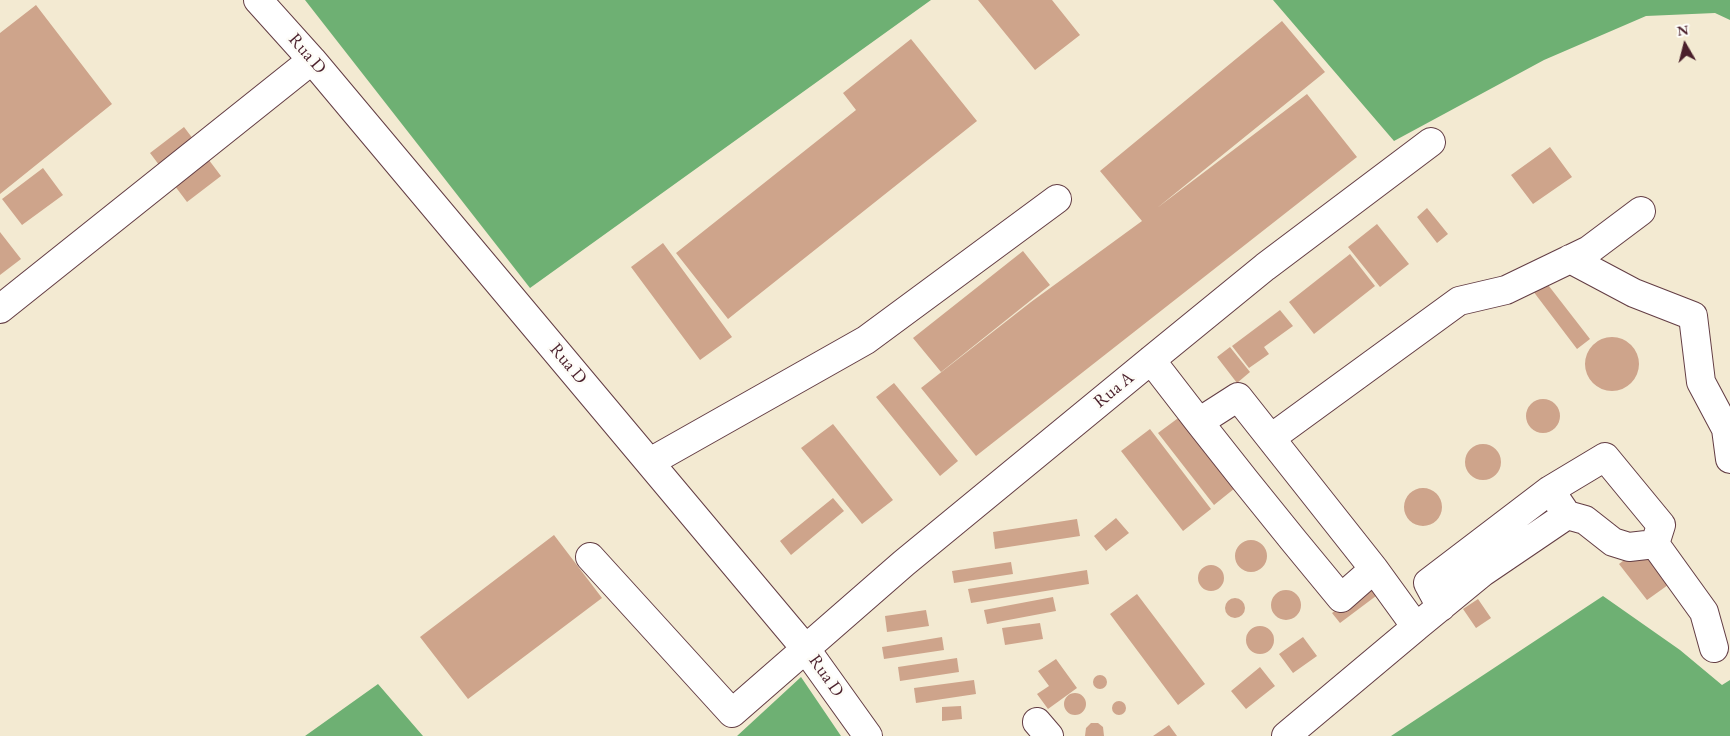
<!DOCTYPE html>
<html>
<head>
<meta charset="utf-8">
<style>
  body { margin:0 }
  #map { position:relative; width:1730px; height:736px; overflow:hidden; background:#f3ead2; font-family:"EB Garamond",serif }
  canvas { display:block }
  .north { position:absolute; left:1660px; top:20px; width:50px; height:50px; -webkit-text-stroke:4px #fdfcf7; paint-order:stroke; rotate:352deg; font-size:14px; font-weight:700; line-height:20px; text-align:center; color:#4a1f2b }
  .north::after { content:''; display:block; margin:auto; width:18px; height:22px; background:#4a1f2b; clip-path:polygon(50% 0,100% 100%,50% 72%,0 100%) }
</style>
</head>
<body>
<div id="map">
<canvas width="1730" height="736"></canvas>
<div class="north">N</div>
</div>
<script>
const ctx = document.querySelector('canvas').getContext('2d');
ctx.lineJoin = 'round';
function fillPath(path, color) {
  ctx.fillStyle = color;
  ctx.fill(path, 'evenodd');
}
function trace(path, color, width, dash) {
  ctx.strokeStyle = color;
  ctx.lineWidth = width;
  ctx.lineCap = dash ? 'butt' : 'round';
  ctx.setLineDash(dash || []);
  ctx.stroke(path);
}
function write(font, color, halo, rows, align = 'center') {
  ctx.font = font + ' "EB Garamond",serif';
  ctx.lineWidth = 5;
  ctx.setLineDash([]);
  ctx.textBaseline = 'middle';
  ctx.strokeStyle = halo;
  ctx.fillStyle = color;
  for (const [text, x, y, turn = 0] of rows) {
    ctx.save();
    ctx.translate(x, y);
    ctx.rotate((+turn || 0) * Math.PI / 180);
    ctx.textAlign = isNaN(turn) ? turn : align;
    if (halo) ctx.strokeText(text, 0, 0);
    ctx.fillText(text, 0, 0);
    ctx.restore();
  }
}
const forest = new Path2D(`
  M305 0H931L530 288Z
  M1273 0H1730V20L1715 13 1646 16 1544 60 1394 141Z
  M1603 596 1680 650 1722 685 1730 680V736H1391Z
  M801 677 841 736H737Z
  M378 684 423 736H305Z`);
const building = new Path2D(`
  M978 0H1052L1080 35 1035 70Z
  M36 5 112 104 0 194V33Z
  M1282 21 1325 72 1157 208 1307 94 1357 157 976 456 921 388 1031 302 1142 221 1100 171Z
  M911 39 977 121 728 319 676 253 856 110 843 93Z
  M184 127 221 176 187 202 150 153Z
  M1550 147 1572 177 1533 204 1511 175Z
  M43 168 63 195 22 225 2 199Z
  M1427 208 1448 234 1437 243 1417 217Z
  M1377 224 1409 264 1380 287 1348 247Z
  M0 232 21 259 0 275Z
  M663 243 732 337 700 360 631 267Z
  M1023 251 1050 285 941 372 913 338Z
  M1350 254 1375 286 1314 334 1289 302Z
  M1545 281 1590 339 1577 349 1533 291Z
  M1280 310 1293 326 1264 347 1269 354 1249 368 1232 346Z
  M1585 364a27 27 0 1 1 54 0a27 27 0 1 1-54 0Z
  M1230 347 1250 372 1237 383 1217 357Z
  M894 383 958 461 940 476 876 397Z
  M1526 416a17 17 0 1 1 34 0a17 17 0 1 1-34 0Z
  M1185 413 1240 484 1214 505 1158 433Z
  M833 424 893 500 862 524 801 448Z
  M1150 429 1211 509 1183 531 1121 451Z
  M1465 462a18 18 0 1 1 36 0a18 18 0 1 1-36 0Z
  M1404 507a19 19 0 1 1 38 0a19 19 0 1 1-38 0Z
  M833 498 844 511 791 555 780 541Z
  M1116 518 1129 533 1106 551 1094 536Z
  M1077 519 1080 536 995 549 993 532Z
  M554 535 602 598 468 699 420 637Z
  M1235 556a16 16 0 1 1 32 0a16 16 0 1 1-32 0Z
  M1640 548 1668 585 1647 600 1619 564Z
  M1011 562 1013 574 954 583 952 571Z
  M1198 578a13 13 0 1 1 26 0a13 13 0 1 1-26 0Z
  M1087 570 1089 584 971 603 968 589Z
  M1368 586 1376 596 1340 623 1332 613Z
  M1271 605a15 15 0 1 1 30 0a15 15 0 1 1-30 0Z
  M1137 594 1205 684 1178 705 1110 614Z
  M1053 597 1056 611 987 624 984 610Z
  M1225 608a10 10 0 1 1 20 0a10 10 0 1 1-20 0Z
  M1478 599 1491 618 1476 628 1463 609Z
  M926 610 929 626 887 632 885 616Z
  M1040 623 1043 639 1005 645 1002 628Z
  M1246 640a14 14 0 1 1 28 0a14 14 0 1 1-28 0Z
  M942 637 944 650 884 659 882 647Z
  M1303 637 1317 656 1293 673 1279 654Z
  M957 658 959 672 900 681 898 667Z
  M1056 659 1077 688 1048 709 1037 694 1049 686 1038 671Z
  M1260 667 1275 686 1246 709 1231 691Z
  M1093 682a7 7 0 1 1 14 0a7 7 0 1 1-14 0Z
  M974 680 976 694 916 703 914 688Z
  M1064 704a11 11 0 1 1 22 0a11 11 0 1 1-22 0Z
  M1112 708a7 7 0 1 1 14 0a7 7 0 1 1-14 0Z
  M961 706 962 719 942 721V707Z
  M1091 723H1098L1103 727 1104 736H1085L1086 728Z
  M1169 725 1177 736H1153Z`);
const minor = new Path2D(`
  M258 0 312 60 805 648 868 736
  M1570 259 1634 293 1693 316 1701 382 1726 429 1730 459
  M0 309 312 60
  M1151 360C1213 441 1276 520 1341 598L1374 569 1238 397 1199 422
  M1271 438 1459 301 1506 290 1589 250 1641 211
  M650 462 866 340 1057 199
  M1550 490 1605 457 1661 525 1655 544
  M1567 515 1585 520 1613 542 1629 547 1655 544 1704 612 1714 648
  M590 557 732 713 904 563 1151 360 1265 267 1431 142
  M1416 627 1483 572 1567 515 1550 490 1428 583 1441 607
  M1037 722 1049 736
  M1286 736 1416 627 1374 569`);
const streetNames = [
  ["Rua D",307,54,49],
  ["Rua D",568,364,50],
  ["Rua A",1114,390,-39],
  ["Rua D",826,676,55]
];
fillPath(forest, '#6eb073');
fillPath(building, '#cea48b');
trace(minor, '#633d44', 30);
trace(minor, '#fff', 28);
write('18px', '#4a1f2b', '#fdfcf7', streetNames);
</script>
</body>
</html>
